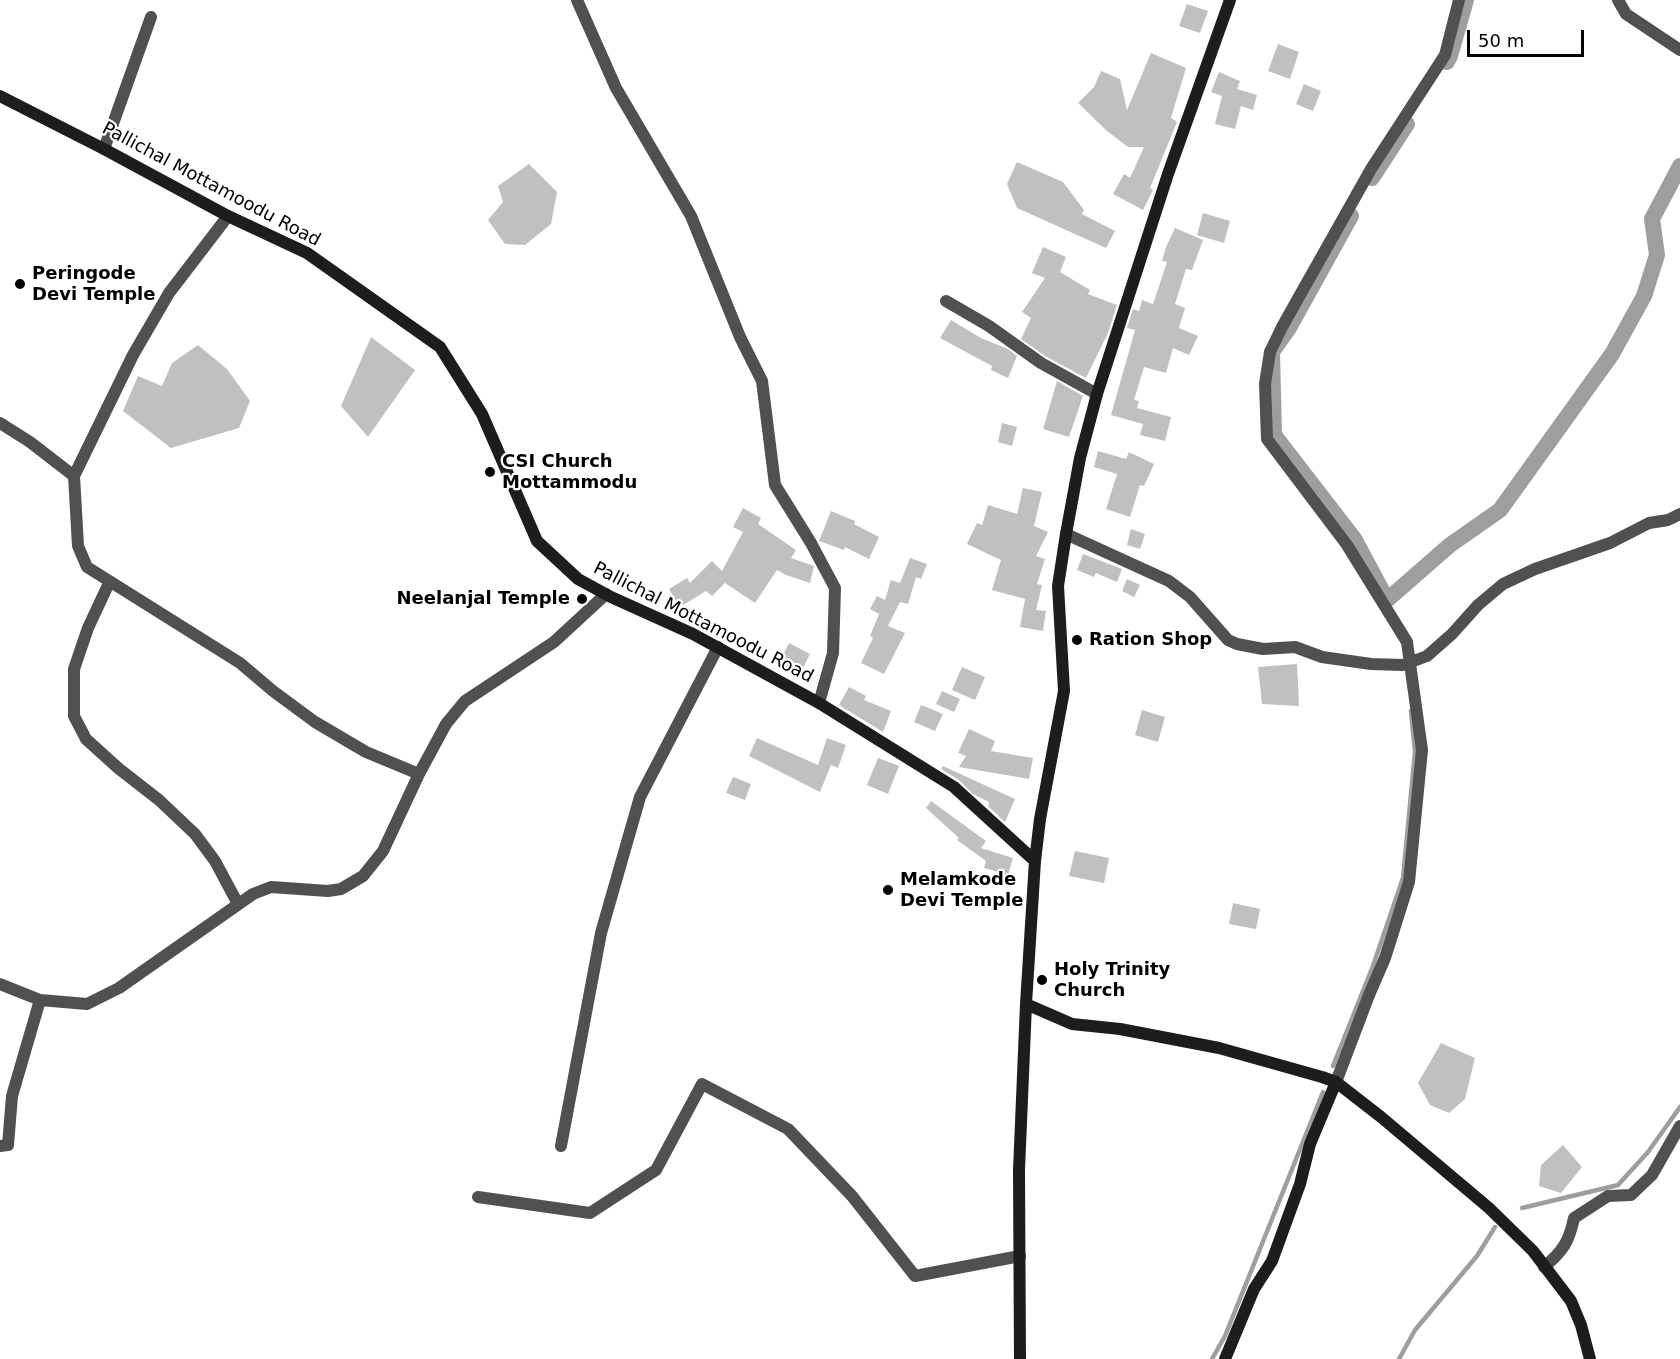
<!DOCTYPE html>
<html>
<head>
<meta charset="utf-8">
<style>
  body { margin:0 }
  #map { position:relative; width:1680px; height:1359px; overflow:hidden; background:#fff; font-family:"DejaVu Sans",sans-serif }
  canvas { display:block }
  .scale { position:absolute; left:1467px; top:30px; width:117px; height:27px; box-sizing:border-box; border:3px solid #000; border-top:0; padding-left:8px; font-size:18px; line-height:21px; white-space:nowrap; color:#000; -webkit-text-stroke:4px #fff; paint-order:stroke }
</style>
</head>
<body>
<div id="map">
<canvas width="1680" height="1359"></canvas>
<div class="scale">50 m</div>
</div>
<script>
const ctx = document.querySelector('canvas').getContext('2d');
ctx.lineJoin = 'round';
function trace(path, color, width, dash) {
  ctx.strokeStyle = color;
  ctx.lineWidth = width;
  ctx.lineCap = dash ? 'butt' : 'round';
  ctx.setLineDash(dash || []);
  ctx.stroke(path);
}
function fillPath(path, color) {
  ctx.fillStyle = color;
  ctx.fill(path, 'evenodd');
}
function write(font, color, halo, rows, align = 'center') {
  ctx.font = font + ' "DejaVu Sans",sans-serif';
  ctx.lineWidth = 4.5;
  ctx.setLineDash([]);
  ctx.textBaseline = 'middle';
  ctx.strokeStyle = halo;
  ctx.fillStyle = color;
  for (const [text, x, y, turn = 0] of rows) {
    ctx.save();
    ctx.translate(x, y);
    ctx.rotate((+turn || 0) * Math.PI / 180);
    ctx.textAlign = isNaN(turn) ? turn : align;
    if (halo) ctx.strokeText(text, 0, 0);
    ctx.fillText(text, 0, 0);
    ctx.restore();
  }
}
const stream = new Path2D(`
  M1333 1066 1373 966 1403 878 1415 752 1411 711
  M1522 1208 1618 1185 1648 1152 1680 1107
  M1212 1359 1225 1336 1323 1092
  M1399 1359 1415 1330 1477 1256 1495 1227`);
const canal = new Path2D(`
  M1447 62 1450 56 1466 0
  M1372 178 1407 124
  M1351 216 1289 328 1272 352 1274 435 1355 540 1387 600 1450 545 1500 510 1612 354 1644 296 1657 255 1652 219 1680 166`);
const building = new Path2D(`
  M1187 4 1208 11 1200 33 1179 26Z
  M1278 44 1299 52 1290 79 1268 71Z
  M1151 53 1186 68 1171 118 1177 122 1150 188 1153 190 1143 210 1113 194 1124 174 1130 178 1144 147H1128L1107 131 1078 103 1094 87 1101 71 1120 79 1127 110Z
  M1219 72 1240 81 1237 89 1257 95 1253 110 1241 106 1235 129 1215 124 1222 96 1211 92Z
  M1304 84 1321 91 1313 111 1296 104Z
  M1017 162 1063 182 1084 210 1082 214 1115 231 1106 248 1017 208 1007 184Z
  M529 164 557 192 551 224 525 245 505 244 488 220 503 202 498 186Z
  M1203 213 1230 221 1224 243 1197 235Z
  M1175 228 1203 240 1192 270 1186 269 1175 304 1185 308 1179 328 1198 336 1189 355 1173 348 1166 373 1144 367 1134 400 1139 401 1137 408 1171 417 1165 441 1140 435 1143 424 1111 415 1135 330 1127 328 1133 309 1139 311 1142 300 1153 304 1167 262 1162 261 1166 247Z
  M1043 247 1066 257 1060 272 1090 290 1088 294 1117 305 1108 333 1086 378 1045 356 1021 339 1031 318 1022 312 1045 278 1032 273Z
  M951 320 981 338 1008 349 1017 356 1008 378 991 370 992 366 940 338Z
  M371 337 415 370 368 437 341 406Z
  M198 345 227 369 250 401 239 428 171 448 123 411 138 376 162 386 172 363Z
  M1057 381 1083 396 1069 437 1043 429Z
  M1002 423 1017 427 1012 446 998 442Z
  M1098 451 1126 459 1129 452 1154 464 1144 486 1140 485 1130 517 1106 509 1117 474 1094 467Z
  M1023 488 1042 492 1034 526 1048 532 1036 556 1045 559 1037 584 1042 585 1036 610 1046 611 1043 631 1020 627 1025 599 992 590 1001 560 967 544 977 523 982 525 988 505 1017 514Z
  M743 508 761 518 758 524 796 550 791 558 814 566 810 583 786 575 777 570 755 603 725 583 712 596 706 591 680 607 669 589 687 578 690 583 712 561 722 571 743 532 733 527Z
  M831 511 855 521 854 524 879 537 869 559 845 547 844 550 819 541Z
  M1131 529 1145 534 1140 549 1127 545Z
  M1083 554 1122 569 1117 582 1096 573 1094 577 1077 570Z
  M910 558 927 564 921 579 916 577 908 604 900 602 888 626 905 633 884 674 861 663 873 638 870 636 879 614 870 609 877 596 885 600 891 580 900 583Z
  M1127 579 1140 585 1134 597 1122 591Z
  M789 643 810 654 800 674 779 663Z
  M1297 664 1299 706 1262 704 1258 667Z
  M962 667 985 677 975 700 952 690Z
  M849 687 866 696 864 700 891 711 883 732 839 705Z
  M942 691 960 699 954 712 936 704Z
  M921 705 943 714 935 731 914 722Z
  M1142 710 1165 717 1158 742 1135 735Z
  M969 729 995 741 991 751 1033 758 1029 779 959 767 966 756 958 753Z
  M757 738 818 765 827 738 846 745 838 768 831 765 820 792 749 756Z
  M878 758 899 766 888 794 867 785Z
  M943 766 1015 799 1005 822 988 806 989 802 973 794 959 780 941 769Z
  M733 777 751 784 745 800 726 793Z
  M931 801 986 841 981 848 1013 858 1008 875 984 868 986 861 957 840 959 838 926 808Z
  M1075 851 1109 858 1104 883 1069 876Z
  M1233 903 1260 909 1256 929 1229 924Z
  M1441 1043 1475 1058 1465 1099 1449 1113 1430 1105 1418 1083Z
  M1563 1145 1582 1167 1561 1193 1539 1186 1541 1165Z`);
const street = new Path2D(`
  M577 0 616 88 691 216 740 337 762 381 775 485 811 543 835 588 833 653 819 703
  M1618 0 1626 14 1680 50
  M104 149 151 17
  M946 301 989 326 1041 363 1097 394
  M0 423 30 442 74 476 133 355 169 293 228 216
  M74 476 78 546 87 567 240 663 273 691 315 722 366 752 419 774
  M1066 534 1169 581 1190 597 1228 640 1237 644 1263 649 1295 647 1322 657 1371 664 1403 665 1427 656 1452 634 1478 605 1503 584 1535 569 1610 543 1649 523 1668 520 1680 514
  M109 583 88 628 74 669V716L86 739 118 768 159 800 195 834 215 861 238 904
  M0 984 40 1000 87 1004 119 988 253 894 271 887 328 891 341 889 363 876 383 851 419 774 446 724 465 701 554 642 606 594
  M1336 1082 1369 995 1385 958 1409 882 1422 750 1407 642 1347 545 1267 439 1265 384 1270 352 1282 327 1371 169 1445 55 1459 0
  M0 1146 8 1145 12 1096 40 1000
  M561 1146 601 933 640 797 718 647
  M478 1197 590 1213 656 1170 702 1084 788 1129 852 1196 915 1276 1020 1256
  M1544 1267C1563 1251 1569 1242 1574 1218L1608 1196 1631 1195 1652 1175 1680 1126`);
const secondary = new Path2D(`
  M0 96 104 149 228 216 307 253 440 347 482 414 537 541 578 579 611 597 693 634 819 703 954 787 1035 861
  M1026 1004 1072 1024 1120 1029 1219 1048 1322 1077 1336 1082 1381 1117 1489 1208 1533 1251 1571 1301 1581 1325 1590 1359
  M1020 1359 1019 1170 1026 1004 1035 861 1040 819 1064 691 1058 586 1066 534 1080 458 1097 394 1168 174 1230 0
  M1225 1359 1254 1289 1272 1261 1300 1184 1310 1144 1336 1082`);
const markers = [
  [20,284,6,"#000"],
  [490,472,6,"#000"],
  [582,599,6,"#000"],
  [1077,640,6,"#000"],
  [888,890,6,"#000"],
  [1042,980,6,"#000"]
];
const streetNames = [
  ["Pallichal Mottamoodu Road",211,185,28],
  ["Pallichal Mottamoodu Road",703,623,27]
];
const poiNames = [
  ["Peringode",32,274],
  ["Devi Temple",32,295],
  ["CSI Church",502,462],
  ["Mottammodu",502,483],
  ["Neelanjal Temple",570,599,"right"],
  ["Ration Shop",1089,640],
  ["Melamkode",900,880],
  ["Devi Temple",900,901],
  ["Holy Trinity",1054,970],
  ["Church",1054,991]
];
trace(stream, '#9e9e9e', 4.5);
trace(canal, '#9e9e9e', 16);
fillPath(building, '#c0c0c0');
trace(street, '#505050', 12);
trace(secondary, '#1d1d1d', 12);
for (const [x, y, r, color] of markers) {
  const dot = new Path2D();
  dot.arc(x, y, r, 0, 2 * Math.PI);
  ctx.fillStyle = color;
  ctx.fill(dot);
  trace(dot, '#fff', 2);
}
write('18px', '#000', '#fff', streetNames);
write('bold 18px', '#000', '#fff', poiNames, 'left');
</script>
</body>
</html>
